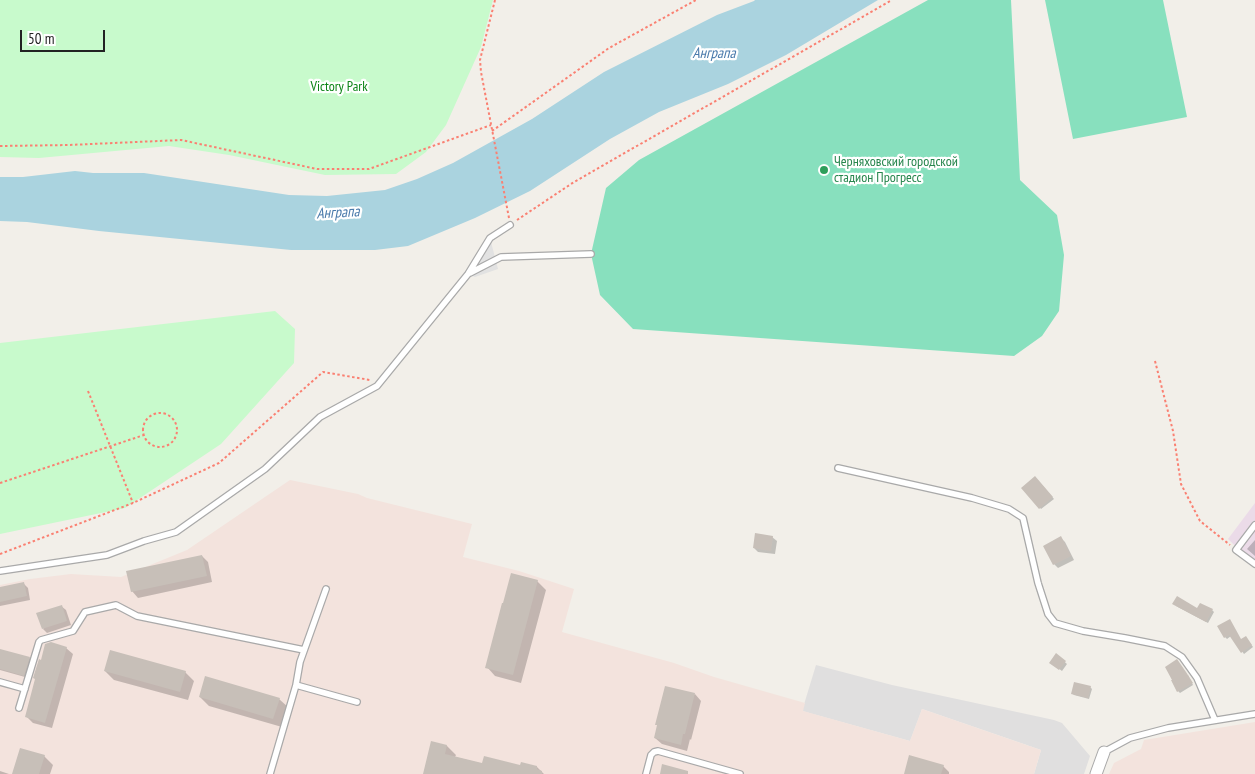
<!DOCTYPE html>
<html>
<head>
<meta charset="utf-8">
<style>
  body { margin:0 }
  #map { position:relative; width:1255px; height:774px; overflow:hidden; background:#f2efe9; font-family:"PT Sans Narrow",sans-serif }
  canvas { display:block }
  .scale { position:absolute; left:20px; top:30px; width:85px; height:22px; box-sizing:border-box; border:2px solid #222; border-top:0; padding-left:6px; font-size:15px; line-height:18px; white-space:nowrap; color:#222; -webkit-text-stroke:4px #fff; paint-order:stroke }
</style>
</head>
<body>
<div id="map">
<canvas width="1255" height="774"></canvas>
<div class="scale">50 m</div>
</div>
<script>
const ctx = document.querySelector('canvas').getContext('2d');
ctx.lineJoin = 'round';
function fillPath(path, color) {
  ctx.fillStyle = color;
  ctx.fill(path, 'evenodd');
}
function trace(path, color, width, dash) {
  ctx.strokeStyle = color;
  ctx.lineWidth = width;
  ctx.lineCap = dash ? 'butt' : 'round';
  ctx.setLineDash(dash || []);
  ctx.stroke(path);
}
function write(font, color, halo, rows, align = 'center') {
  ctx.font = font + ' "PT Sans Narrow",sans-serif';
  ctx.lineWidth = 4.5;
  ctx.setLineDash([]);
  ctx.textBaseline = 'middle';
  ctx.strokeStyle = halo;
  ctx.fillStyle = color;
  for (const [text, x, y, turn = 0] of rows) {
    ctx.save();
    ctx.translate(x, y);
    ctx.rotate((+turn || 0) * Math.PI / 180);
    ctx.textAlign = isNaN(turn) ? turn : align;
    if (halo) ctx.strokeText(text, 0, 0);
    ctx.fillText(text, 0, 0);
    ctx.restore();
  }
}
const residential = new Path2D(`
  M816 665 892 685 1054 720 1062 723 1090 756 1084 774H1034L1041 750 922 709 910 741 802 711Z`);
const industrial = new Path2D(`
  M1255 503V565L1228 539Z`);
const military = new Path2D(`
  M290 480 358 494 367 498 472 524 463 557 519 571 574 589 562 632 674 663 714 677 805 703 803 711 910 741 922 709 1041 750 1034 774H0V585L30 579 71 574 121 577 187 550Z
  M1255 722V774H1109L1114 763 1141 749 1144 740Z`);
const park = new Path2D(`
  M0 0H493L481 47 446 125 426 152 396 174 325 175 229 155 169 146 39 158 0 157Z
  M275 311 295 329 294 363 221 444 125 508 0 534V343Z`);
const pitch = new Path2D(`
  M928 0H1011L1020 180 1057 215 1064 255 1059 311 1042 336 1014 356 633 329 600 295 591 254 606 188 639 160Z
  M1045 0H1163L1187 117 1073 139Z`);
const parking = new Path2D(`
  M490 238 498 269 475 277 468 274Z`);
const water = new Path2D(`
  M755 0H878L786 55 728 84 659 112 610 139 530 191 475 218 408 246 375 250H291L99 231 27 222 0 221V177H23L75 171 93 173H144L289 195 327 196 385 190 417 179 453 163 532 119 604 72 717 15 754 1Z`);
const shadow = new Path2D(`
  M1035 477 1054 499 1041 509 1023 488Z
  M772 537 777 541 775 554 758 552 754 548Z
  M1061 538 1065 542 1074 560 1058 568 1054 564Z
  M1255 540V556L1247 549Z
  M202 556 208 562 212 582 138 598 132 591Z
  M537 581 546 590 521 683 495 676 487 667Z
  M24 584 28 588 30 600 0 606V588Z
  M61 606 66 610 71 625 47 633 43 629Z
  M1176 606 1198 610H1212L1214 612 1208 623Z
  M1219 626 1241 640 1247 639 1253 647 1244 654 1231 636 1227 639 1225 637Z
  M66 648 73 654 52 728 33 723 26 716Z
  M0 650 29 658 31 659 25 677 0 670Z
  M1057 655 1067 664 1062 671 1053 664Z
  M105 671 185 672 194 681 188 700 114 680Z
  M1188 675 1193 685 1180 693 1178 691Z
  M1090 687 1092 689 1089 699 1074 695 1072 693Z
  M695 694 701 701 691 740 690 739 687 751 662 744 655 738 658 726 656 724Z
  M200 697 279 699 288 707 282 727 209 706Z
  M432 742 447 746 456 755 455 757 483 764 537 767 544 774H424Z
  M44 756 53 765 50 774H13Z
  M943 766 949 772V774H905Z
  M0 771 9 774H0Z`);
const building = new Path2D(`
  M1035 476 1053 497 1039 509 1021 488Z
  M755 533 773 536 771 551 753 548Z
  M1061 536 1071 556 1053 565 1043 546Z
  M202 555 207 576 131 592 126 571Z
  M511 573 538 580 513 675 485 668 502 603H503Z
  M24 582 27 596 0 602V587Z
  M1177 596 1197 608 1200 603 1213 609 1206 622 1172 604Z
  M62 605 67 621 42 629 36 613Z
  M1230 619 1241 639 1246 636 1252 645 1241 653 1229 635 1224 638 1217 626Z
  M51 642 67 647 45 723 25 717 35 679 33 678 39 659 41 660 45 644Z
  M0 649 30 657 24 676 0 669Z
  M110 650 186 671 180 692 104 671Z
  M1056 653 1066 661 1059 670 1049 663Z
  M1177 659 1186 672 1193 683 1177 692 1171 680H1172L1165 667Z
  M205 676 280 698 273 719 199 697Z
  M1074 682 1091 686 1088 698 1071 694Z
  M665 686 695 693 685 734H683L681 745 654 738 657 725H655Z
  M431 741 447 745 445 754 482 763 484 756 520 765 521 762 537 766V769L542 771V774H423Z
  M20 748 45 755 39 774H12Z
  M909 755 944 765 941 774H904Z
  M662 764 688 771V774H660Z`);
const path = new Path2D(`
  M495 0 480 60 481 72 509 218
  M492 131 609 48 696 0
  M0 146 69 145 181 140 317 169H369L491 125
  M517 220 574 182 892 0
  M1155 361 1173 431 1181 484 1200 521 1230 545
  M88 391 133 503
  M143 430a17 17 0 1 1 34 0a17 17 0 1 1-34 0Z
  M0 483 144 435
  M0 554 133 503 219 463 323 372 370 380`);
const service = new Path2D(`
  M470 273 501 257 591 254
  M838 468 972 498 1009 509 1023 518 1038 583 1048 614 1055 623 1083 631 1125 638 1165 646 1182 657 1197 678 1215 720
  M1255 525 1236 550 1255 564
  M0 571 107 555 144 541 176 532 265 469 320 417 377 386 468 274 490 238 510 225
  M0 682 25 689
  M296 685 300 662 326 589
  M19 708 39 642 41 640 73 631 85 612 116 605 137 616 304 650
  M1104 752 1130 738 1168 728 1255 714
  M270 774 296 685 357 702
  M646 774 651 755 654 752 658 751 740 774`);
const minor = new Path2D(`
  M1096 774 1104 752`);
const markers = [
  [824,170,5,"#2e9e5b"]
];
const parkNames = [
  ["Victory Park",339,87]
];
const leisureNames = [
  ["Черняховский городской",834,162],
  ["стадион Прогресс",834,178]
];
const waterNames = [
  ["Анграпа",714,54],
  ["Анграпа",338,213,-3]
];
fillPath(residential, '#e0dfdf');
fillPath(industrial, '#ebdbe8');
fillPath(military, '#f3e3dd');
fillPath(park, '#c8facc');
fillPath(pitch, '#88e0be');
fillPath(parking, '#e2e2e2');
fillPath(water, '#aad3df');
fillPath(shadow, '#0003');
fillPath(building, '#c7bfb8');
trace(service, '#a9a9a9', 8);
trace(minor, '#a9a9a9', 13);
trace(path, '#fa8072', 2, [2.5, 2.5]);
trace(service, '#fff', 5.5);
trace(minor, '#fff', 11);
for (const [x, y, r, color] of markers) {
  const dot = new Path2D();
  dot.arc(x, y, r, 0, 2 * Math.PI);
  ctx.fillStyle = color;
  ctx.fill(dot);
  trace(dot, '#fff', 2);
}
write('14px', '#0c8416', '#fff', parkNames);
write('14px', '#27864d', '#fff', leisureNames, 'left');
write('italic 15px', '#4a7aab', '#fff', waterNames);
</script>
</body>
</html>
